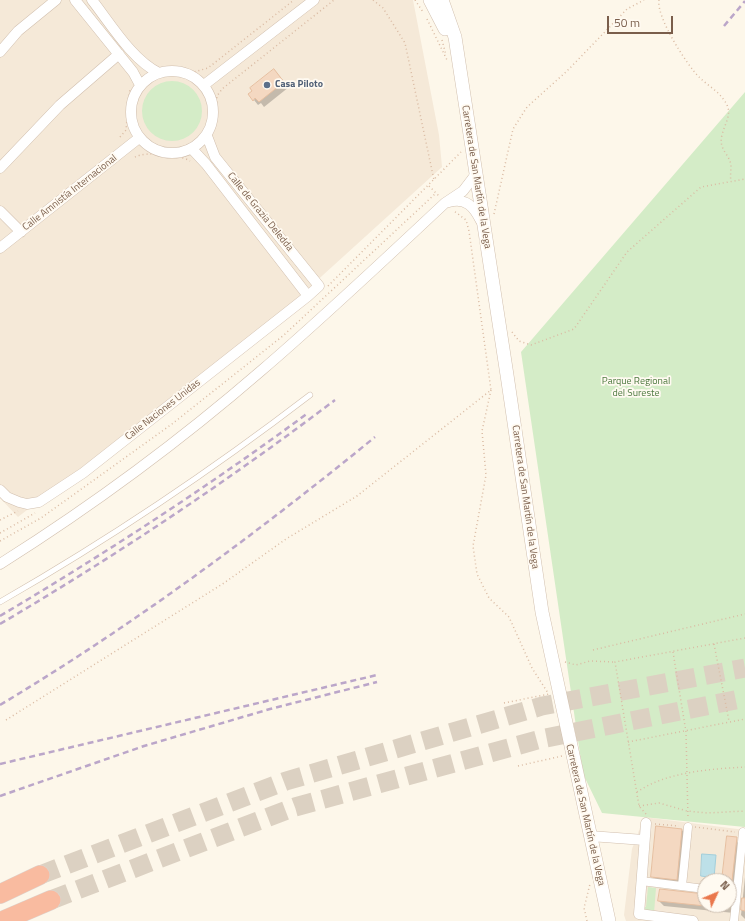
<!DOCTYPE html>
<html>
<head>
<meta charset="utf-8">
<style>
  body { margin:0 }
  #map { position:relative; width:745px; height:921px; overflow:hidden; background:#fdf7ea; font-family:"Titillium Web",sans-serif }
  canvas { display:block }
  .north { position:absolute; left:697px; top:873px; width:40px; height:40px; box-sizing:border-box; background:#fffaf1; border:1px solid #cabcaf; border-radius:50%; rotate:46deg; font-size:11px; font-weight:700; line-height:16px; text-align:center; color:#7a5e4b }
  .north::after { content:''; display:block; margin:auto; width:14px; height:18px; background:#ea774c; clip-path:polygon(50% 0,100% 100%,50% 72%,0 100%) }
  .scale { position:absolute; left:607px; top:16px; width:66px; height:18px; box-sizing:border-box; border:2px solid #7a5e4b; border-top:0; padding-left:5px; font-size:12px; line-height:14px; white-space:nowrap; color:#7a5e4b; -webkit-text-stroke:3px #fffaf1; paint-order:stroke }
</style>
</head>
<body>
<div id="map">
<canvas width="745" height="921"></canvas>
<div class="north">N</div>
<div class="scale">50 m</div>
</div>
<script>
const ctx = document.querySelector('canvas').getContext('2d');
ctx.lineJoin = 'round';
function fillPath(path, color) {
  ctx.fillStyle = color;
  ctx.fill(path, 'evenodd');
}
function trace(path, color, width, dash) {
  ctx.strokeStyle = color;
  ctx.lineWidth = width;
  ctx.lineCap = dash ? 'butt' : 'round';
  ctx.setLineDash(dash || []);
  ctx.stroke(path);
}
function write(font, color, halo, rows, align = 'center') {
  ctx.font = font + ' "Titillium Web",sans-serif';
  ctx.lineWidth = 3.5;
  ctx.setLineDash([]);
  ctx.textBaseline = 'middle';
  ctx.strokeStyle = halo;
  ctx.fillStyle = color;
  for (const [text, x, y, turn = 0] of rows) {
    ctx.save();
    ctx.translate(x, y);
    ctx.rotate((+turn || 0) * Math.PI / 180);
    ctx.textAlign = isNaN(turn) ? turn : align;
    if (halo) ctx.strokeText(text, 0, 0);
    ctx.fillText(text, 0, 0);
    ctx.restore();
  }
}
const residential = new Path2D(`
  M0 0H413L439 135 442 167 290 305 18 517 0 498Z
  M644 817 745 830V921H626L624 915 632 849ZM705 881H729V905H705Z`);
const green = new Path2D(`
  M142 111a30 30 0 1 1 60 0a30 30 0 1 1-60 0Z
  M745 92V827L602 813 583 774 521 352Z
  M648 887 656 888 654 913 646 910 644 907H646Z`);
const water = new Path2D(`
  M702 854 716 855 714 878 701 876Z`);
const shadow = new Path2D(`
  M274 70 289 87 264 107 261 103 258 105 254 100Z
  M682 830 689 837 684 886 659 883 652 876Z
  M734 837 739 845 735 884 729 883V881L723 880Z
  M745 877V919L741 915Z
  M705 895V905H729V897H730L736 902 734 913 664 906 659 901Z`);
const building = new Path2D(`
  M274 69 284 82 259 102 255 98 253 101 248 94 252 91 250 88Z
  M656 826 682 829 677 880 651 877Z
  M727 836 737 837 732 881 722 880Z
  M660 889 705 894V906L658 901Z
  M742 898H745V911L741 910Z`);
const motorwayTunnel = new Path2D(`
  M40 875 286 781 542 706 745 668
  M51 900 295 807 541 739 745 698`);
const path = new Path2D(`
  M373 0 383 8 405 43 434 180
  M415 0 423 12
  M659 0C656 17 687 65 699 77 707 85 718 91 724 100 734 113 725 122 722 135 718 150 730 154 731 166 731 171 730 176 731 181
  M427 19 447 60
  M442 40 446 55
  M167 67 194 72 208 68 294 0
  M214 130 217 96 222 89 334 0
  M120 137 126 130 130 88
  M135 157C147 151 179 154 190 161
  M429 186 439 196
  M494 214 513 129 527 107 567 71 627 9 644 0
  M328 286 461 152
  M512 332 519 341 531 345 574 329 627 252 701 187 745 179
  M491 390 482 431 486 475 473 546 477 574 489 598 509 617 532 668 548 693
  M0 520 18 511
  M0 533 35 513
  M0 541 41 518 172 424 284 335 436 193
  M714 644 729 721
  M593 650 745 614
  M673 652 686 732 688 819
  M565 662 576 665 590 661 615 662
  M504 703 549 694
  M6 720 224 583 286 539 357 496 491 390 469 231 466 220 454 211
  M628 742 745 719
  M518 766 562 756
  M637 792C666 772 710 769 745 767
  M639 806 659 803 687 811 707 813 745 811
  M646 814 639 806 615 662 745 638
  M655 824 679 826
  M695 827 735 832
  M587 921 584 908 590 884`);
const service = new Path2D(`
  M0 602C108 540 211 471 310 395`);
const pedestrian = new Path2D(`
  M641 881 705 889
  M682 886 688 827
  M734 921 743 832`);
const minor = new Path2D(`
  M75 0 133 72 140 85
  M92 0C110 23 132 60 159 73
  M0 52 18 31 56 0
  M131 112a41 41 0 1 1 82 0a41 41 0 1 1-82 0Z
  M204 85 314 0
  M192 149 206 164 308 296
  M0 168 60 105 119 54
  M449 202C466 197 474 207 481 221
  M0 211 21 232
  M0 248 139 138
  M0 490 7 497 19 502 27 504 39 502 83 473 308 296 319 286 215 157 207 136
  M0 564C92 506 180 441 262 370 325 316 385 259 445 203L463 191 476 174
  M646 823 639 914 693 921
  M590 836 644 840`);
const tertiary = new Path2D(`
  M430 0 445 29
  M442 0 455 37 507 375 542 612 609 921`);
const motorway = new Path2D(`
  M0 894 40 875
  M2 921 51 900`);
const rail = new Path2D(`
  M724 26 745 1
  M0 616C106 553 209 486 308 413
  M0 624C117 555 228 481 335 400
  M0 705C132 626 256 534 375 437
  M0 764 377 675
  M0 796 144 746 270 709 377 682`);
const markers = [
  [267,85,4,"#5c6f8a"]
];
const serviceNames = [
  ["Casa Piloto",275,85]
];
const streetNames = [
  ["Carretera de San Martín de la Vega",476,177,81],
  ["Calle Amnistía Internacional",70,193,-38],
  ["Calle de Grazia Deledda",260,212,51],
  ["Calle Naciones Unidas",163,410,-38],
  ["Carretera de San Martín de la Vega",525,497,82],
  ["Carretera de San Martín de la Vega",585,815,77]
];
const parkNames = [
  ["Parque Regional",636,382],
  ["del Sureste",636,394]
];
fillPath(residential, '#f5e9d8');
fillPath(green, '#d4ecc7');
fillPath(water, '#bde0e8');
trace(water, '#a3cfdb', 1);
fillPath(shadow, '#0003');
fillPath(building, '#f4d8c1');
trace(building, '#e7bfa0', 1);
trace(motorwayTunnel, '#dcd1c2', 19, [19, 10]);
trace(service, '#d1bfae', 6);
trace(pedestrian, '#d1bfae', 9);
trace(minor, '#d1bfae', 11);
trace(tertiary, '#d1bfae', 14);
trace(motorway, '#dcd5d0', 20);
trace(path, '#dabba3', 1.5, [1, 3]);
trace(service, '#fff', 5);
trace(pedestrian, '#fff', 8);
trace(minor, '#fff', 10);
trace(tertiary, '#fff', 13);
trace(motorway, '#f9bba0', 19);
trace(rail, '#bba6c9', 2.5, [6, 4]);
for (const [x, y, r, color] of markers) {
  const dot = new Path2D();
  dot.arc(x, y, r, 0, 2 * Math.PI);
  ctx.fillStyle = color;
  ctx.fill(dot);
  trace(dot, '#fffaf1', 1.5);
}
write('bold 10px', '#4e5e75', '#fffaf1', serviceNames, 'left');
write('10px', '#7a5e4b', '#fffaf1', streetNames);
write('10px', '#4e7a40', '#fffaf1', parkNames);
</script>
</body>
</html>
